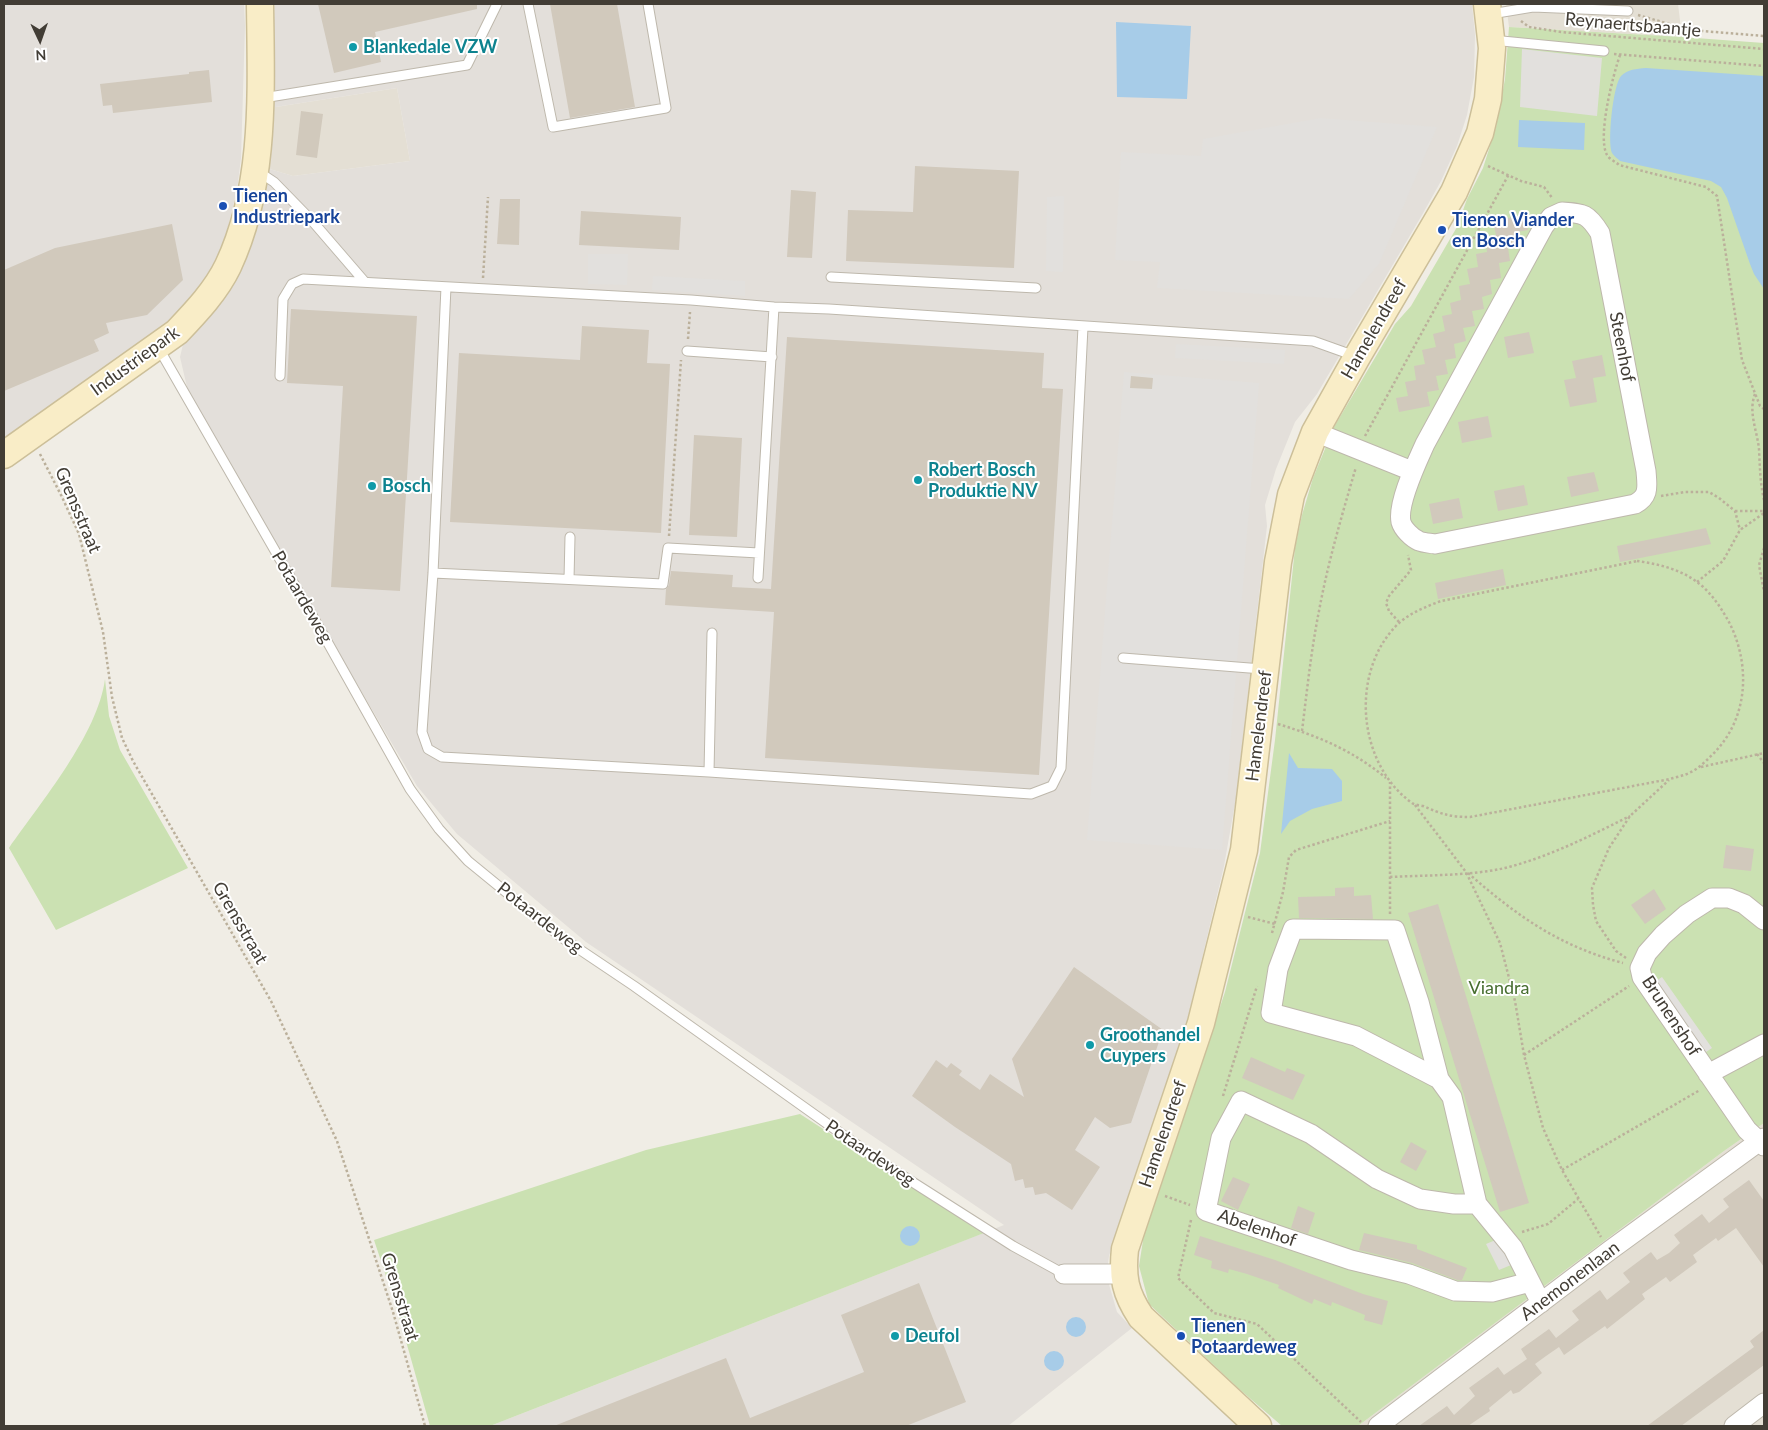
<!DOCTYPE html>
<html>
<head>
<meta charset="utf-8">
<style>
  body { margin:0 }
  #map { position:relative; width:1768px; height:1430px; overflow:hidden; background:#f0ede5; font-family:Lato,sans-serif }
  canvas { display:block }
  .frame { position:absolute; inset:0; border:5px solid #423d35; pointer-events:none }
  .north { position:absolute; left:15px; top:15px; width:50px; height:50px; -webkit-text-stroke:4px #fff; paint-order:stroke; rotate:177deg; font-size:14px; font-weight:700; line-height:20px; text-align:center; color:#423d35 }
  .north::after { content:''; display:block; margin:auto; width:18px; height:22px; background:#423d35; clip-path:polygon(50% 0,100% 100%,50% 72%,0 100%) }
</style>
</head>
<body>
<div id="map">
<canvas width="1768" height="1430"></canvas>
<div class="frame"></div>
<div class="north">N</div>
</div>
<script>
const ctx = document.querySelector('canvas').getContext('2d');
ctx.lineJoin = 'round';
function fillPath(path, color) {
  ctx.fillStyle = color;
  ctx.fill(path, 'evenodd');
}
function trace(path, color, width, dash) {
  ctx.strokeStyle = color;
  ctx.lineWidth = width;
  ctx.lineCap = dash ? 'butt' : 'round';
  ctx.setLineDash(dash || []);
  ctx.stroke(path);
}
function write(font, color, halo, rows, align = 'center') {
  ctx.font = font + ' Lato,sans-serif';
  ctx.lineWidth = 4;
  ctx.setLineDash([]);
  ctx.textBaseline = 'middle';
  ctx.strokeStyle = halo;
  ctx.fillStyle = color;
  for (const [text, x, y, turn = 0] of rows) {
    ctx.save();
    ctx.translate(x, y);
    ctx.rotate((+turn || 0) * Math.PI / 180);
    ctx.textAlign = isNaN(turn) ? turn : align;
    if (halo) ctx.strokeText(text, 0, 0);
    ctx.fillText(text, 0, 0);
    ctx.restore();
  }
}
const residential = new Path2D(`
  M1506 4H1678L1682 37 1509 27Z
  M397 88 410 161 293 176 263 167 269 108Z
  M1764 1123V1426H1358L1724 1151Z`);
const industrial = new Path2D(`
  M4 4H244L245 26 241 158 237 190 222 251 202 286 179 316 4 444Z
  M275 4H1472L1475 35 1474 77 1467 115 1457 146 1441 181 1422 215 1317 394 1295 422 1276 469 1265 505 1267 526 1236 798 1224 866 1183 1038 1109 1256 1107 1270 1108 1281 1117 1312 1132 1328 1008 1426H490L1004 1225 586 942 457 834 417 786 190 400 180 357 185 336 263 167 293 176 410 161 397 88 269 108Z`);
const green = new Path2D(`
  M1509 27 1682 37 1764 43V1123L1724 1151 1358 1426H1282L1238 1388 1149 1304 1139 1266 1144 1234 1225 992 1260 853 1275 740 1295 548 1302 515 1313 478 1334 427 1395 324 1411 306 1457 227 1467 199 1483 168 1496 127 1505 79Z
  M105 679 109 716 120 750 188 868 56 930 9 848C41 802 98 734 105 679Z
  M800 1114 984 1233 490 1426H430L396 1306 374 1240 646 1150Z`);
const parking = new Path2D(`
  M1522 49 1602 58 1597 116 1520 107Z
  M1321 118 1437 127 1379 264 1349 299 1157 288 1160 262 1115 260 1121 152 1201 156 1203 139Z
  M1064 196 1063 272 1046 271 1047 197Z
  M588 254H628L627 285 588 284Z
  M653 276 745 281V296L652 290Z
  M1176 344 1285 350 1284 364 1175 358Z
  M1124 372 1259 383 1222 850 1087 840Z
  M1662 977 1712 1048 1703 1054 1653 983Z
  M1498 1239 1511 1265 1499 1270 1486 1244Z`);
const water = new Path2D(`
  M1116 22 1191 26 1187 99 1117 97Z
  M1646 68 1764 76V289L1754 274 1750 264 1727 198 1721 187 1711 181 1620 161C1618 159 1614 156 1612 153 1607 143 1613 85 1621 76 1628 69 1636 69 1646 68Z
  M1519 120 1585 123 1584 150 1518 147Z
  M1289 753 1298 768 1332 769 1342 781V801L1312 809 1290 821 1281 834Z
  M900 1236a10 10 0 1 1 20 0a10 10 0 1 1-20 0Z
  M1066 1327a10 10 0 1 1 20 0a10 10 0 1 1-20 0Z
  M1044 1361a10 10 0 1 1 20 0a10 10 0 1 1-20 0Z`);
const building = new Path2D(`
  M318 4H477V9L375 32 381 62 334 73Z
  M550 4H617L635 107 570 118Z
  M209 70 212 102 113 113 112 105 103 106 100 84 189 74V72Z
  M301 111 323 114 317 158 296 155Z
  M915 166 1019 171 1014 268 846 261 848 210 913 212Z
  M791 190 816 192 812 258 787 257Z
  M500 199H520L519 245 497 244Z
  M581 211 681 217 679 250 579 245Z
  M1525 215 1528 230 1517 232 1519 246 1508 248 1510 261 1499 263 1501 278 1490 280 1492 294 1482 297 1484 309 1472 311 1475 326 1463 328 1466 341 1454 344 1456 358 1445 360 1448 374 1436 376 1439 390 1427 392 1430 406 1399 412 1396 398 1408 396 1405 382 1416 380 1414 366 1425 364 1422 350 1436 347 1433 334 1445 331 1442 316 1452 314 1450 303 1461 300 1459 286 1470 284 1467 269 1478 267 1476 254 1487 252 1485 237 1496 235 1493 221Z
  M172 224 183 280 147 315 106 323 109 333 94 340 99 351 4 391V270L55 248Z
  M291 309 417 316 400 591 331 587 343 386 287 383Z
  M582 326 649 330 647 363 670 364 661 533 450 522 459 353 580 360Z
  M1529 332 1534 353 1508 358 1504 337Z
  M787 337 1044 353 1042 388 1063 389 1039 775 765 758 774 612 665 605 666 589 669 585 671 571 733 575 732 587 771 589Z
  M1602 355 1606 376 1593 378 1597 402 1570 407 1564 380 1576 378 1572 361Z
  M1131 376 1153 378 1152 389 1130 388Z
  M1488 416 1492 437 1462 443 1458 422Z
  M694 435 742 438 737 537 689 535Z
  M1594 472 1599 491 1571 497 1567 477Z
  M1524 485 1528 505 1498 511 1494 491Z
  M1459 498 1463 518 1433 524 1429 504Z
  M1706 528 1711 544 1620 562 1617 546Z
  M1503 569 1506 585 1438 599 1435 583Z
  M1726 845 1754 849 1751 871 1723 868Z
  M1354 887V896L1371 895 1373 919 1299 918 1298 897 1335 896V888Z
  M1654 889 1666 909 1645 924 1631 905Z
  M1438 904 1529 1203 1500 1212 1408 913Z
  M1074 967 1163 1030 1131 1123 1110 1128 1095 1117 1075 1150 1100 1167 1072 1210 1046 1193 1035 1195 1033 1187 1025 1188 1023 1179 1015 1181 1011 1164 955 1127 912 1096 936 1060 947 1068 951 1063 962 1071 959 1075 980 1090 990 1074 1024 1097 1012 1059Z
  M1251 1057 1285 1072 1287 1068 1305 1075 1293 1100 1242 1078Z
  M1411 1142 1427 1151 1416 1171 1400 1162Z
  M1233 1177 1250 1184 1238 1210 1221 1201Z
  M1749 1180 1764 1201V1267L1736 1228 1718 1241 1716 1238 1693 1255 1697 1262 1670 1282 1666 1277 1642 1294 1645 1299 1607 1329 1605 1326 1564 1355 1559 1347 1546 1356 1535 1364 1542 1373 1519 1392 1513 1394 1511 1390 1489 1408 1490 1411 1468 1426H1419L1447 1406 1454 1415 1475 1396 1469 1388 1498 1367 1504 1375 1527 1359 1521 1349 1549 1329 1556 1338 1579 1320 1572 1311 1600 1290 1607 1300 1630 1282 1623 1273 1651 1252 1657 1260 1669 1253 1680 1243 1674 1235 1702 1214 1709 1223 1729 1207 1723 1199Z
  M1298 1206 1315 1213 1308 1234 1291 1228Z
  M1364 1233 1417 1245V1249L1467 1268 1462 1280H1457L1412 1263 1359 1250Z
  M1200 1236 1275 1260 1363 1294 1388 1301 1382 1325 1364 1320 1365 1315 1332 1302 1331 1306 1314 1299 1312 1304 1278 1288 1279 1285 1247 1274 1229 1269 1228 1273 1211 1268 1212 1261 1194 1255Z
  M919 1283 966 1402 906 1426H554L726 1358 750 1418 864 1372 841 1315Z
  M1764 1330V1365L1681 1426H1647L1754 1347 1750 1341Z`);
const path = new Path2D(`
  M1638 15 1690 30 1764 36
  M1521 21 1529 27 1561 32 1764 49
  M1614 54 1764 66
  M1620 55C1613 75 1597 137 1607 155 1609 159 1616 162 1619 165L1706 187 1717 196 1742 360 1760 406 1764 409
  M1488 166 1521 181 1544 187 1553 199
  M483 278 488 197
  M688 339 690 312
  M1755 394C1748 412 1757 430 1759 449 1760 467 1760 483 1764 500
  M1365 436 1509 174
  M40 454 62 497 79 534 103 632 112 697 122 738 133 761 271 1001 337 1141 393 1312 425 1426
  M1661 496 1685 492H1709L1719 498 1735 511 1740 530
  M1735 511H1764
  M669 536 681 360
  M1764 548 1759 565 1764 592
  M1637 561C1658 564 1680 569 1697 582 1711 592 1722 609 1730 624 1751 667 1748 720 1712 755 1705 762 1698 769 1689 773 1683 776 1676 777 1670 779L1470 817C1449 817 1442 814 1423 806 1419 805 1415 805 1412 803 1358 764 1350 675 1395 627 1407 614 1425 607 1441 601Z
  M1697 582 1723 561 1740 530 1764 513
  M1399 622 1389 611 1386 603 1389 596 1411 570 1408 555
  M1278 724C1320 737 1352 750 1386 778
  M1302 731C1307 691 1311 651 1319 611 1328 562 1342 515 1356 467
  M1757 754 1764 763
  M1701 767 1764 753
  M1415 805 1466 872 1500 943 1515 1001 1524 1055 1543 1128 1562 1170 1601 1237
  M1468 873C1517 916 1559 946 1623 963
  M1390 877C1427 875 1469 876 1505 868 1549 857 1590 836 1630 816
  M1390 914V782
  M1248 917 1275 924
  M1272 933 1283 892 1289 857 1296 850 1390 821
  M1626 958 1616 951 1596 921 1593 905 1592 888 1609 848 1630 816 1669 780
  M1524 1055 1629 986
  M1223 1096 1257 986
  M1562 1170 1700 1090
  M1165 1196 1190 1205
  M1191 1220 1178 1278 1214 1313 1257 1324 1361 1422
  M1522 1232 1548 1224 1578 1199`);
const lane = new Path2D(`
  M528 4 553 127 666 108 648 4
  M1491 14 1533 7 1628 11
  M1492 40 1604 51
  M263 98 467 65 497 4
  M259 172 274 182 314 223 364 281
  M831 277 1036 288
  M446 287 433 573 422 732 428 749 442 757 709 772 1031 794 1052 786 1061 768 1083 327
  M158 347 328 643 410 789 439 829 468 861 561 937 634 986 881 1162 1013 1246 1064 1274
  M687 351 772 357
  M280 376 283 299 292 284 303 279 691 300 774 307 829 309 1313 341 1355 356
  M433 573 663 584 668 548 759 553
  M758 578 774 307
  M569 579 570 537
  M1123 658 1262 669
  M709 772 712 633`);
const street = new Path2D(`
  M1562 212C1584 213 1588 214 1600 233L1646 471C1647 486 1650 496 1635 504L1435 544C1430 543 1424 543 1419 541 1412 538 1403 529 1401 522 1397 503 1417 462 1425 444L1544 226 1551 217Z
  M1315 432 1412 471
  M1764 920 1744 904 1729 898H1712L1687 914 1663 935 1647 953 1640 968 1642 977 1747 1130 1764 1146
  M1708 1074 1764 1044
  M1439 1079 1356 1036 1271 1013 1278 969 1293 929 1395 930 1419 1002 1439 1079 1452 1097 1477 1204 1513 1248 1541 1303
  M1477 1204H1454L1420 1199 1377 1179 1311 1134 1241 1101 1221 1138 1206 1211 1351 1260 1409 1274 1455 1291 1492 1292 1530 1282
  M1064 1274H1124
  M1378 1426 1609 1251 1764 1138
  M1734 1426 1764 1403`);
const secondary = new Path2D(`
  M4 455 177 332C196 312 216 291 228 266 266 185 261 91 260 4
  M1258 1426 1141 1317C1125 1293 1122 1277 1125 1249L1201 1023 1244 850 1278 562 1291 495 1315 432 1357 357 1454 192 1480 133 1488 99 1492 48 1487 4`);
const markers = [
  [353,47,5,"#0f9aa8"],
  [223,206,5,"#1a4fb4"],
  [1442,230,5,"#1a4fb4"],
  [918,480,5,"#0f9aa8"],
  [372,486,5,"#0f9aa8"],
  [1090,1045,5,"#0f9aa8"],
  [895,1336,5,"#0f9aa8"],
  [1181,1336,5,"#1a4fb4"]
];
const streetNames = [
  ["Reynaertsbaantje",1633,25,5],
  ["Hamelendreef",1374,329,-60],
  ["Steenhof",1622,347,79],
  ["Industriepark",135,361,-36],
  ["Grensstraat",78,510,67],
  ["Potaardeweg",302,597,60],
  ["Hamelendreef",1259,726,-83],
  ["Potaardeweg",540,918,38],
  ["Grensstraat",240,923,60],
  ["Brunenshof",1671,1016,57],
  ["Hamelendreef",1163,1134,-71],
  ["Potaardeweg",870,1153,34],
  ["Abelenhof",1257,1228,19],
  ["Anemonenlaan",1570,1281,-37],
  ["Grensstraat",400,1297,73]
];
const cultureNames = [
  ["Blankedale VZW",363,47],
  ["Robert Bosch",928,470],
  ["Produktie NV",928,491],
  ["Bosch",382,486],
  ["Groothandel",1100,1035],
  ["Cuypers",1100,1056],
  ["Deufol",905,1336]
];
const transitNames = [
  ["Tienen",233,196],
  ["Industriepark",233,217],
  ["Tienen Viander",1452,220],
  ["en Bosch",1452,241],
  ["Tienen",1191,1326],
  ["Potaardeweg",1191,1347]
];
const parkNames = [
  ["Viandra",1499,988]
];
fillPath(residential, '#e4dfd4');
fillPath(industrial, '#e3dfda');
fillPath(green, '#cbe1b2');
fillPath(parking, '#e2e0dd');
fillPath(water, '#a7cce8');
fillPath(building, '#d1c9bc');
trace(lane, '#beb8ac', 11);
trace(street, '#beb8ac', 21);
trace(secondary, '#ccbf99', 29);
trace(path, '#bbb09b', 2.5, [2.5, 2.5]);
trace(lane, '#fff', 9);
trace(street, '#fff', 19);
trace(secondary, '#f9edc7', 26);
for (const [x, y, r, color] of markers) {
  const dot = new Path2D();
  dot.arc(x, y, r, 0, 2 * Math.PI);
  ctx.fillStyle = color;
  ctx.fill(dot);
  trace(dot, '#fff', 2);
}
write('18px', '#423d35', '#fff', streetNames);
write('bold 18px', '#0d838f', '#fff', cultureNames, 'left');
write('bold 18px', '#164399', '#fff', transitNames, 'left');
write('18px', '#466d2f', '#fff', parkNames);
</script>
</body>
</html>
